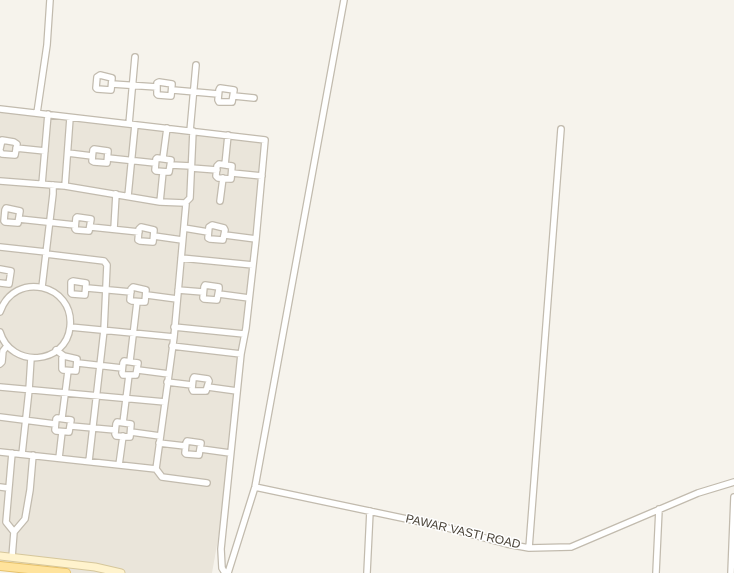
<!DOCTYPE html>
<html>
<head>
<meta charset="utf-8">
<style>
  body { margin:0 }
  canvas { display:block; background:#f6f3ec }
</style>
</head>
<body>
<canvas width="734" height="573"></canvas>
<script>
const ctx = document.querySelector('canvas').getContext('2d');
ctx.lineJoin = 'round';
function fillPath(path, color) {
  ctx.fillStyle = color;
  ctx.fill(path, 'evenodd');
}
function trace(path, color, width, dash) {
  ctx.strokeStyle = color;
  ctx.lineWidth = width;
  ctx.lineCap = dash ? 'butt' : 'round';
  ctx.setLineDash(dash || []);
  ctx.stroke(path);
}
function write(font, color, halo, rows, align = 'center') {
  ctx.font = font + ' Arial,sans-serif';
  ctx.lineWidth = 3;
  ctx.setLineDash([]);
  ctx.textBaseline = 'middle';
  ctx.strokeStyle = halo;
  ctx.fillStyle = color;
  for (const [text, x, y, turn = 0] of rows) {
    ctx.save();
    ctx.translate(x, y);
    ctx.rotate((+turn || 0) * Math.PI / 180);
    ctx.textAlign = isNaN(turn) ? turn : align;
    if (halo) ctx.strokeText(text, 0, 0);
    ctx.fillText(text, 0, 0);
    ctx.restore();
  }
}
const residential = new Path2D(`
  M0 110 265 140 225 500 212 573H53L0 566Z`);
const street = new Path2D(`
  M100 75 112 78 111 90 97 89 96 88 97 77Z
  M159 82 172 84 171 96 158 95 157 94V83Z
  M112 84 157 87
  M220 88 234 90 232 102H219L218 100 219 90Z
  M173 90 218 94
  M234 96 254 98
  M0 109 265 140 256 239 246 328 241 354 221 549 222 568 225 573
  M37 113 47 45 50 0
  M129 124 135 57
  M190 131 196 65
  M16 148 45 151
  M0 149 2 140 14 142 17 144 15 155 2 154 0 151
  M94 149 108 151 107 163 94 162 92 161 93 150Z
  M68 153 92 156
  M108 158 155 163
  M157 158 171 160 169 172 156 171 155 170 156 159Z
  M163 158 167 128
  M219 164 232 166 231 179 218 178 216 176 217 166Z
  M171 165 191 166
  M225 165 228 135
  M191 168 217 170
  M232 173 262 176
  M0 181 65 186 160 202 185 203 186 204 174 337 156 469 0 452
  M42 184 48 114
  M65 186 70 118
  M128 196 135 125
  M220 201 223 178
  M160 202 163 172
  M185 203 190 198 193 131
  M6 208 20 211 18 223 5 222 4 221 5 210Z
  M77 217 91 219 89 231 76 230 75 229 76 218Z
  M19 219 75 225
  M212 225 224 228 225 230 223 240 210 239 208 238 209 227Z
  M91 227 139 232
  M141 227 154 230 153 242 140 241 138 240 139 229Z
  M184 228 208 232
  M114 229 116 194
  M225 235 256 239
  M154 236 182 240
  M0 247 46 252
  M46 254 104 261 107 265 104 330 89 461
  M181 258 253 265
  M0 269 11 271 9 284
  M73 281 86 283 85 295 72 294 71 293V282Z
  M0 283 9 284
  M205 285 219 287V289L217 300 204 299 203 298 204 287Z
  M42 287 53 194V185
  M133 287 146 290 145 302 132 301 130 300 131 289Z
  M87 288 131 292
  M178 290 203 292
  M219 294 249 298
  M147 295 177 299
  M0 312C14 270 75 284 70 327 66 365 11 369 0 332
  M70 327 174 337
  M174 327 244 334
  M172 346 241 354
  M56 350 64 356 77 359 76 371 63 370 62 369V358L64 356
  M124 361 138 363 136 375H123L122 373 123 363Z
  M130 361 137 302
  M78 363 122 368
  M0 364 2 362 3 351 7 346
  M138 370 169 374
  M194 377 208 379 209 381 206 391H193L192 389 193 379Z
  M167 382 192 385
  M0 387 165 402
  M208 387 237 391
  M0 417 55 424
  M57 418 71 420 69 432 56 431 55 430 56 419Z
  M62 418 68 371
  M117 422 131 424 130 437 116 436 115 434 116 424Z
  M123 423 129 375
  M71 426 115 430
  M131 432 160 436
  M187 441 201 443 199 455 186 454 185 453 186 443Z
  M159 443 185 446
  M201 449 230 453
  M12 453 6 522 14 532
  M22 454 29 390 31 358
  M59 458 62 432
  M119 465 123 436
  M156 469 162 477 207 483
  M0 487 8 488
  M255 487 440 526 507 544 529 548 571 547 698 493 734 482
  M529 548 561 129
  M12 557 14 532 25 519 30 490 33 455
  M228 573 255 487 344 0
  M367 573 370 511
  M656 573 659 509
  M731 573 734 497`);
const secondary = new Path2D(`
  M0 556 95 567 121 573`);
const primary = new Path2D(`
  M0 566 66 573`);
const streetNames = [
  ["PAWAR VASTI ROAD",463,532,13]
];
fillPath(residential, '#eae5da');
trace(street, '#c2bbae', 8);
trace(secondary, '#d6c79b', 9);
trace(primary, '#e6c16a', 10);
trace(street, '#fff', 5.5);
trace(secondary, '#fff3cd', 7);
trace(primary, '#ffe39c', 8);
write('12px', '#4b4439', '#fff', streetNames);
</script>
</body>
</html>
